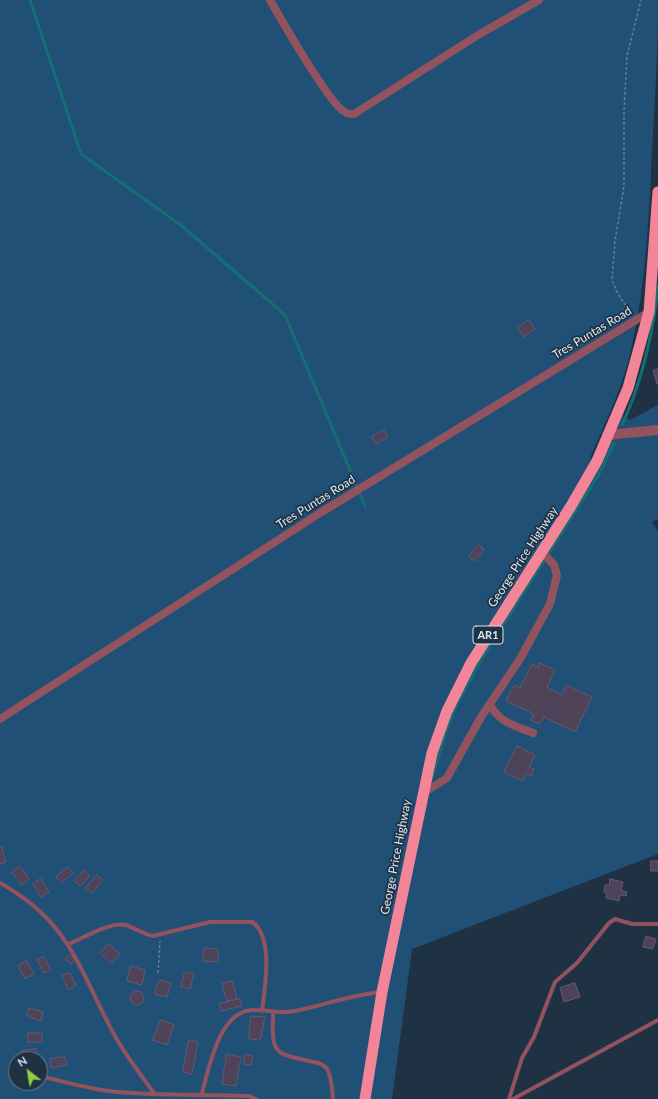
<!DOCTYPE html>
<html>
<head>
<meta charset="utf-8">
<style>
  body { margin:0 }
  #map { position:relative; width:658px; height:1099px; overflow:hidden; background:#1f3243; font-family:Lato,sans-serif }
  canvas { display:block }
  .north { position:absolute; left:8px; top:1051px; width:40px; height:40px; box-sizing:border-box; background:#1f3243; border:1px solid #6b7a89; border-radius:50%; rotate:329deg; font-size:11px; font-weight:700; line-height:16px; text-align:center; color:#dce7f2 }
  .north::after { content:''; display:block; margin:auto; width:14px; height:18px; background:#91cd3f; clip-path:polygon(50% 0,100% 100%,50% 72%,0 100%) }
</style>
</head>
<body>
<div id="map">
<canvas width="658" height="1099"></canvas>
<div class="north">N</div>
</div>
<script>
const ctx = document.querySelector('canvas').getContext('2d');
ctx.lineJoin = 'round';
function fillPath(path, color) {
  ctx.fillStyle = color;
  ctx.fill(path, 'evenodd');
}
function trace(path, color, width, dash) {
  ctx.strokeStyle = color;
  ctx.lineWidth = width;
  ctx.lineCap = dash ? 'butt' : 'round';
  ctx.setLineDash(dash || []);
  ctx.stroke(path);
}
function write(font, color, halo, rows, align = 'center') {
  ctx.font = font + ' Lato,sans-serif';
  ctx.lineWidth = 3.5;
  ctx.setLineDash([]);
  ctx.textBaseline = 'middle';
  ctx.strokeStyle = halo;
  ctx.fillStyle = color;
  for (const [text, x, y, turn = 0] of rows) {
    ctx.save();
    ctx.translate(x, y);
    ctx.rotate((+turn || 0) * Math.PI / 180);
    ctx.textAlign = isNaN(turn) ? turn : align;
    if (halo) ctx.strokeText(text, 0, 0);
    ctx.fillText(text, 0, 0);
    ctx.restore();
  }
}
const green = new Path2D(`
  M0 0H658C658 51 655 101 652 151 649 218 646 284 631 350 623 387 605 423 590 458L597 461 601 466 611 435 622 415 630 420 658 405V519L652 522 658 532V854L412 949 392 1099H0ZM16 1059H40V1083H16Z`);
const stream = new Path2D(`
  M30 0 81 154 182 226 285 315 365 506
  M622 425C642 382 653 333 658 286
  M432 778 445 735 456 706 484 655 599 474 614 443`);
const building = new Path2D(`
  M529 320 535 329 524 337 518 328Z
  M658 369V384H657L653 371Z
  M384 430 388 437 376 444 372 437Z
  M478 545 484 549 475 561 469 557Z
  M540 663 555 670 547 687 562 695 566 685 592 697 575 732 544 717 540 724 531 720 534 714 506 701 514 685 520 688 532 664 538 667Z
  M517 746 535 755 529 767 534 769 531 776 526 773 522 781 504 772Z
  M0 847H2L6 862 0 864Z
  M651 861H658V871H651Z
  M20 866 29 879 21 885 12 873Z
  M68 867 73 873 62 883 56 877Z
  M85 870 90 876 80 886 74 881Z
  M97 875 103 880 92 893 86 888Z
  M41 879 49 892 41 897 33 884Z
  M610 879 623 882 621 890 627 892 626 896 620 895 619 901 606 898 607 893 604 892 605 885H609Z
  M646 936 656 939 653 949 643 947Z
  M109 944 120 954 111 963 100 953Z
  M204 948 218 949V962L203 961Z
  M69 955 75 959 71 964 65 959Z
  M44 957 51 970 44 973 37 960Z
  M27 961 34 974 25 979 18 966Z
  M131 966 145 970 142 985 127 981Z
  M185 972 194 974 190 989 181 987Z
  M70 973 76 986 68 990 62 976Z
  M159 980 171 983 167 997 155 994Z
  M232 981 237 999 227 1001 222 984Z
  M575 983 580 997 564 1002 560 988Z
  M130 998a7 7 0 1 1 14 0a7 7 0 1 1-14 0Z
  M240 999 242 1006 221 1011 219 1004Z
  M29 1008 43 1012 41 1021 27 1016Z
  M251 1016 265 1017 260 1040 249 1039Z
  M161 1020 174 1025 167 1045 153 1040Z
  M28 1033H42V1042H28Z
  M189 1040 198 1042 192 1074 183 1072Z
  M36 1049 37 1058 22 1059 21 1051Z
  M227 1054 241 1057 236 1086 222 1084Z
  M245 1054 253 1056 251 1065 244 1064Z
  M65 1057 67 1065 51 1068 50 1059Z`);
const path = new Path2D(`
  M631 314 617 292 612 280 615 241 624 186V111L627 56 641 0
  M158 973 160 941`);
const service = new Path2D(`
  M0 883C72 923 79 971 116 1038 127 1057 141 1075 154 1093
  M69 944C83 938 111 921 126 925 135 928 143 934 153 936L210 922H252C274 936 265 988 262 1011
  M273 1013C272 1055 273 1053 314 1062 319 1063 324 1064 327 1069 332 1077 332 1090 333 1099
  M40 1076C66 1082 91 1090 118 1092 161 1096 205 1094 249 1096L256 1099
  M202 1093C209 1067 220 1008 255 1010 269 1010 280 1014 295 1011 324 1005 351 995 381 992
  M509 1099 522 1058 534 1037 555 982 577 963 609 923 615 919 632 924H658
  M513 1099 658 1020`);
const minor = new Path2D(`
  M270 0C281 19 330 105 345 112 347 114 351 114 354 114L478 35 539 0
  M490 704C498 722 515 726 533 733
  M0 719 320 513 649 312
  M422 794 447 778 481 717 520 659 550 604 557 575 554 565 542 552`);
const tertiary = new Path2D(`
  M607 435 658 430`);
const trunk = new Path2D(`
  M365 1099 382 992 432 753 447 711 471 663 571 506 597 461 628 388 649 312 658 192`);
const shields = [
  [488,635,30]
];
const shieldNames = [
  ["AR1",488,635]
];
const streetNames = [
  ["Tres Puntas Road",592,333,-31],
  ["Tres Puntas Road",316,502,-32],
  ["George Price Highway",523,557,-57],
  ["George Price Highway",396,857,-79]
];
fillPath(green, '#215077');
trace(stream, '#156e72', 3);
fillPath(building, '#4e4358');
trace(building, '#64586f', 1);
trace(path, '#6b7b89', 1.5, [3, 2]);
trace(service, '#93535e', 4);
trace(minor, '#93535e', 8);
trace(tertiary, '#93535e', 10);
trace(trunk, '#f48498', 11);
for (const [x, y, w] of shields) {
  const box = new Path2D();
  box.roundRect(x - w / 2, y - 9, w, 18, 3);
  ctx.fillStyle = '#1f3243';
  ctx.fill(box);
  trace(box, '#dce7f2', 1);
}
write('bold 11px', '#dce7f2', null, shieldNames);
write('12px', '#dce7f2', '#1f3243', streetNames);
</script>
</body>
</html>
